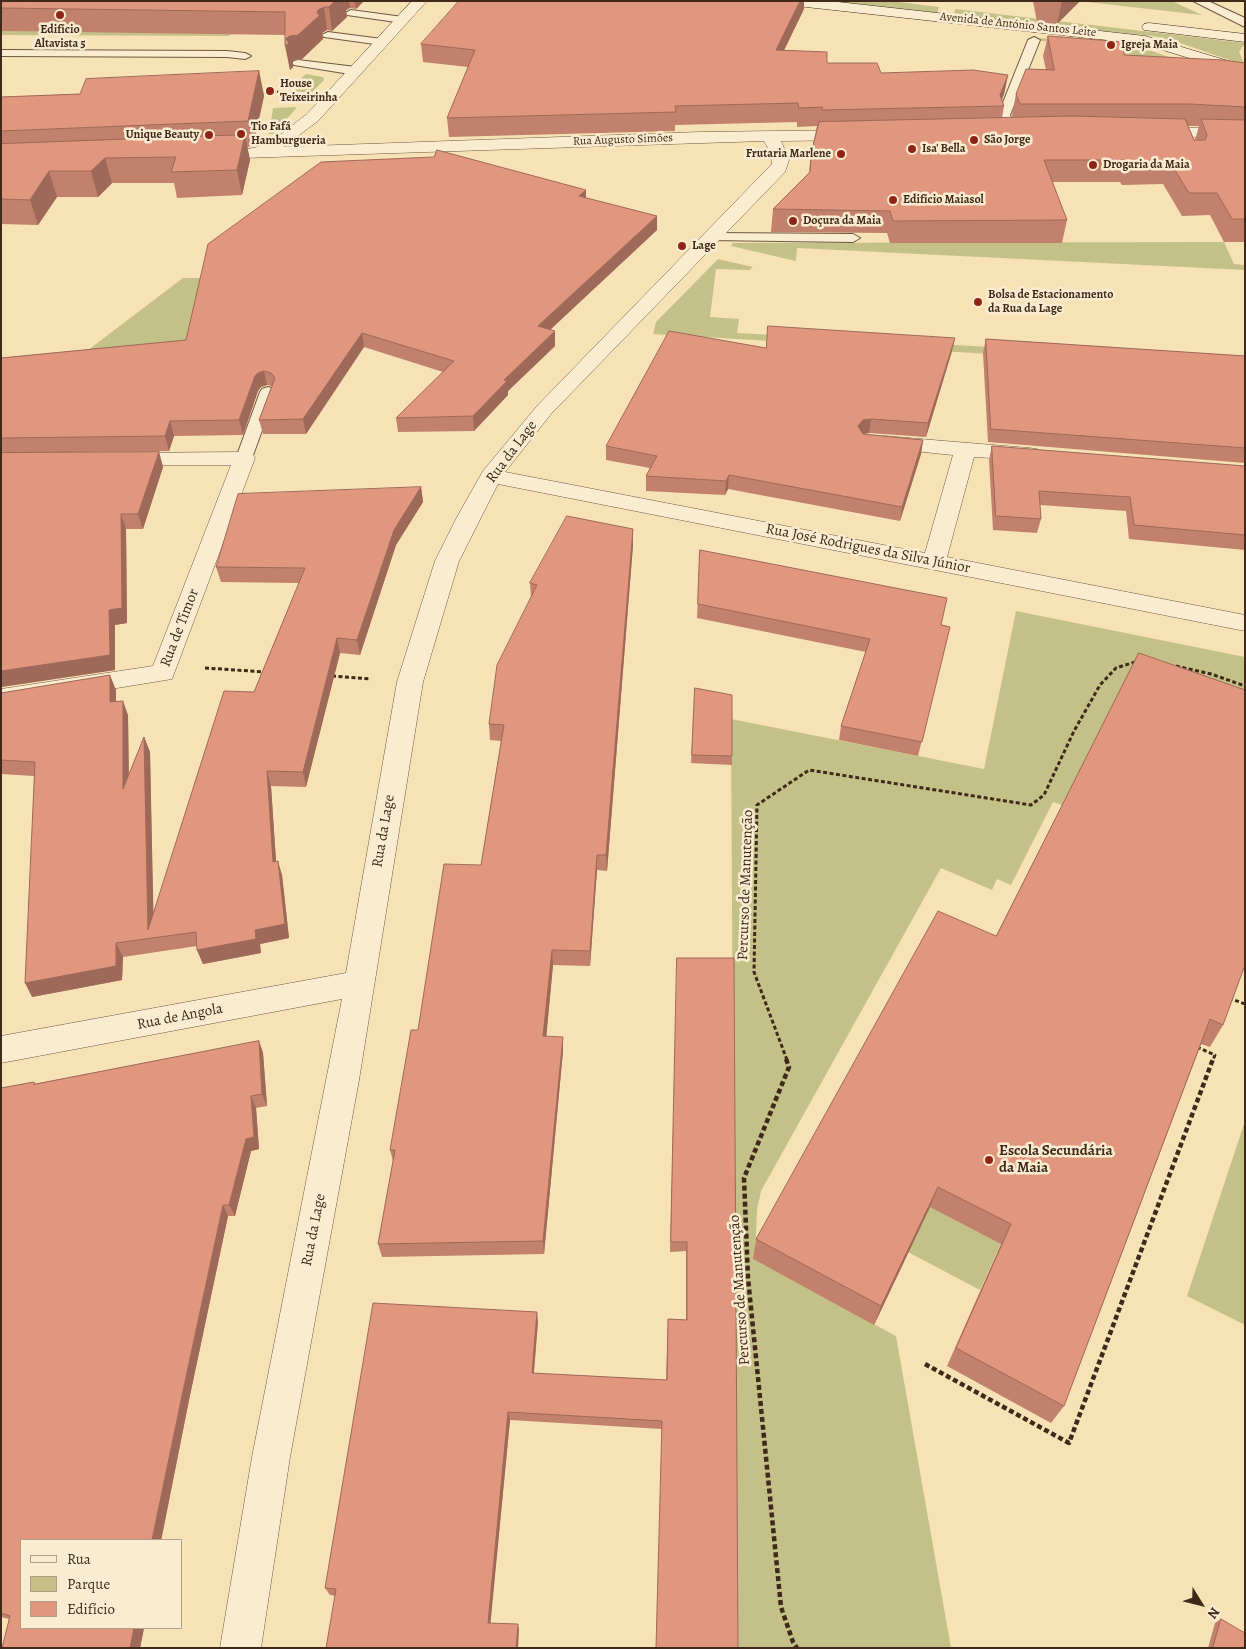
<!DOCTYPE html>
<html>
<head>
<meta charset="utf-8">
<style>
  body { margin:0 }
  #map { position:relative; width:1246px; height:1649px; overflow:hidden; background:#f7e2b6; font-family:Alegreya,serif }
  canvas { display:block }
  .frame { position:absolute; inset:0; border:2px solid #40291a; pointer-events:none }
  .legend { position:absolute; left:20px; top:1539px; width:162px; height:90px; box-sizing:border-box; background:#faecd0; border:1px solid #b09e87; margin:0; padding:6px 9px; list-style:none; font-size:15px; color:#40291a }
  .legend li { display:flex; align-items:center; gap:10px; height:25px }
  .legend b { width:25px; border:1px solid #b09e87 }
  .north { position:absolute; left:1176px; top:1579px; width:50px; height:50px; -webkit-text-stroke:4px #faecd0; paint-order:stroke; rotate:126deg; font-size:14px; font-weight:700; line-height:20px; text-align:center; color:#40291a }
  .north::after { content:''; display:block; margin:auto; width:18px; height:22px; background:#40291a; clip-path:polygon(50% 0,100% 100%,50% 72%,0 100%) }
</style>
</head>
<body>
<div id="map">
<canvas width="1246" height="1649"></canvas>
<div class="frame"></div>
<ul class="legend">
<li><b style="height:6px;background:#faecd0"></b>Rua</li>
<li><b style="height:14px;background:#c4c188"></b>Parque</li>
<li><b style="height:14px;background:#e1967e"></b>Edifício</li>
</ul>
<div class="north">N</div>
</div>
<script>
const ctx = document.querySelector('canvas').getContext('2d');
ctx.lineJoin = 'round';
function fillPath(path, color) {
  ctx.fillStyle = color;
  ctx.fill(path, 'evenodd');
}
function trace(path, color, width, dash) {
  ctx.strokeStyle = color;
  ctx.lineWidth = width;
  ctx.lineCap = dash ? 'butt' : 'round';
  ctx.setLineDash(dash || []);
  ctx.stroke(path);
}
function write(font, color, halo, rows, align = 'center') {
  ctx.font = font + ' Alegreya,serif';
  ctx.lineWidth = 5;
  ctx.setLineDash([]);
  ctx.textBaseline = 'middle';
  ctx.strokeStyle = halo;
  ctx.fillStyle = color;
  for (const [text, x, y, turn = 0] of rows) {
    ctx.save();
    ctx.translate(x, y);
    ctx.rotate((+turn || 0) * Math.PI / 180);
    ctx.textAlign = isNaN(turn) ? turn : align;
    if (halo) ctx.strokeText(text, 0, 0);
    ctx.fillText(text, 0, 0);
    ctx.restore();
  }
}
const green = new Path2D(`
  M820 1H891L939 7 937 13Z
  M1078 1H1172L1202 15Z
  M955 9 1245 43 1239 52 1244 63H1238L1180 43 1153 36 954 15Z
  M1 31 233 33 229 36 1 35Z
  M1041 38 1152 51 1195 67 1087 49 1070 42 1041 41Z
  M306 74 323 77 324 80 311 93 295 91 297 82Z
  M297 107 274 134H269L273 108Z
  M1224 242 1234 264 1245 265V270L797 248 796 261 731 246 733 243Z
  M718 259 753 267 749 270 716 269 710 317 739 319 737 333 1245 361 1007 355 653 334 656 322Z
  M183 278H207L284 345 67 366Z
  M1016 611 1245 657V705L1065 806 1053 802 1011 885 997 879 992 890 941 868 761 1191 757 1210 755 1260 896 1336 951 1648H736L731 719 984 769Z
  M1245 1121V1325L1187 1296Z
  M814 1148 1015 1212 980 1290 828 1210Z`);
const pathFar2 = new Path2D(`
  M270 91 288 93`);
const pathFar1 = new Path2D(`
  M1176 666 1211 674 1245 686
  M205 668 266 672
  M332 676 371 679
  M1229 998 1245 1004
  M1197 1047 1215 1055 1213 1060
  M787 1060 754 972 757 805 809 770 1031 805 1044 795 1074 731 1100 685 1116 668 1138 661`);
const path = new Path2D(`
  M786 1059 789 1067 744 1178 748 1278 781 1607 793 1642 797 1648
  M925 1364 1069 1443 1213 1059`);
const lane = new Path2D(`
  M1193 1H1208L1245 18V27Z
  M351 10 403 17 409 20 403 23 347 15 345 13Z
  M328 32 382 39 388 42 382 45 324 37 322 35Z
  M1034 37 1040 40 1010 115 1016 131 1014 134H1006L998 115 1028 40Z
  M1 50 227 51 245 53 251 56 245 59 227 57 1 56Z
  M298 60 356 67 362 71 356 75 294 65 292 63 294 61Z
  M713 233 853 234 860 238 853 242 708 240 706 237 708 234Z
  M268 387 274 389 276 392 252 458 250 462H238L236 458 260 392 262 389Z`);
const street = new Path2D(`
  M412 1H427L318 121 283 147 700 132 853 130 859 132 861 135 859 138 853 140 781 141 789 160 785 172 551 414 505 472 925 553 953 455 884 448 876 447 873 442 876 437 884 436 1029 448 1037 449 1040 454 1037 459 1029 460 974 457 947 557 1245 615V631L498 484 459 561 423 682 359 1080 290 1457 261 1648H220L252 1457 342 999 1 1063V1036L346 973 397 682 435 561 457 517 483 471 537 406 772 164 770 152 764 141 212 159 206 158 204 154 206 150C223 146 241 152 257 147 276 142 291 125 306 115Z
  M1154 126 1245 130V140L1148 134 1146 131 1148 128Z
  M244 452 252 453 255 458 172 679 1 707V689L153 666 231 465H123L115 464 112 459 115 454 123 453Z`);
const secondary = new Path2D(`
  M781 1H829L1145 36 1245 66V75L1143 44 788 5Z
  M1149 23 1245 34V42L1144 30 1142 27 1144 24Z`);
const wall = new Path2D(`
  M1 1H364L356 9 350 8 346 10 347 17 332 31 327 30 322 33 323 39 302 59 293 60V67L290 70 285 35 1 31Z
  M1033 1H1080L1057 24 1037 22Z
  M804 9 784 50 827 63 881 73 1008 75 1004 94 1002 100 1004 106 1002 118H1013L1012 115 1016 94 1046 70 1043 56 1048 36 1124 55 1245 63V242H1224L1210 215 1182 216 1163 184 1122 185 1120 182H1052L1067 220 1062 243H890L887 233 771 232 773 209 809 173 811 154 817 126 797 127V122L675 125V131L449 137 447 118 468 67 423 62 421 44ZM1188 126H1199L1195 140H1194Z
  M259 71 264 96 253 146 247 147 250 160 242 195 177 198 174 183H112L98 197H57L38 225 1 224V97L80 94Z
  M586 190V198L657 216V230L550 330 555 331V346L508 391V395L474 431 398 432 396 418 443 372 364 347 306 434H263L259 420 272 386 267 385 261 387 258 391 243 435 174 436 169 451 1 453V358L186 340Z
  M986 339 1245 356V463L988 442 983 353Z
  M766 348 952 351 926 437 869 433 864 434 923 440 921 454 900 521 728 489 725 495 646 491V476L650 468 606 460V446Z
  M992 446 1245 466V550L1129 539 1126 511 1040 505 1041 519 1037 533 993 530 989 460Z
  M159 452 163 467 143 529H126L127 623 115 625V670L1 687V453Z
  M421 487 423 502 396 545 360 655 340 653 306 787 271 786 276 861 282 875 289 938 260 944 261 953 203 964 197 950V946L123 957 122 980 32 997 34 776 1 774V693L116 690V702L128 715 129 775 144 737 150 752 153 913 254 692 299 583 221 582 216 567Z
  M633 529V545L607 871 597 870 590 966 553 965 546 1036 563 1051 544 1254 382 1257 378 1244 393 1161 390 1150 418 1030 481 865 501 741 490 740 489 724 531 597 530 583Z
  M700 550 950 627 918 756 839 740 841 726 866 652 697 618Z
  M1139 653 1223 1025 1210 1047 1201 1044 1064 1406 1051 1423 947 1366 1001 1244 930 1207 874 1325 753 1259 756 1239 996 936Z
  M695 688 732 756V765L691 763Z
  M677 970 738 1610 662 1429 510 1420 490 1623 519 1630 330 1595 325 1588 538 1321 534 1373 666 1380 668 1319 686 1320V1251L670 1252Z
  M259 1041 263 1053 267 1106 256 1108 259 1149 251 1151 235 1216H228L189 1400 140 1648H2L9 1619 1 1617V1088L34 1082 35 1084Z
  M1221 1619 1245 1648H1208L1215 1623Z`);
const shadedWall = new Path2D(`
  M335 1H349L350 8 346 10 347 17 332 31 329 7Z
  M355 1H364L356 9Z
  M800 1H804V9L775 69 776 50Z
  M1062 1H1080L1057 24Z
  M324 7 327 30 322 33 323 39 302 59 293 60V67L290 70 285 46 286 39 289 36 317 13 318 10Z
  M259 71 264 96 253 146 248 121Z
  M1008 75 1004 94 999 106 1000 95Z
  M245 135 250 160 242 195 237 170Z
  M105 158 112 183 98 197 91 171Z
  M49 171 57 197 38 225 30 200Z
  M586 190V204L579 196Z
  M657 216V230L538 341V326Z
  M555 331V346L508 391V395L474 431 473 416 504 380Z
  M362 333 364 347 306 434 303 419Z
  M955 338 952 351 926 437 928 423Z
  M264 371 267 385 261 387 258 391 243 435 239 420 255 376 258 373Z
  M871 419 869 433 861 434 858 426 863 420Z
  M170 421 174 436 169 451 165 436Z
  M923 440 921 454 900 521 902 507Z
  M159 452 163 467 143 529 138 514Z
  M729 475 728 489 725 495 726 481Z
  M421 487 423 502 396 545 360 655 357 640 394 530Z
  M121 514 126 529 127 623 115 625V670L1 687V671L109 610Z
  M633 529V545L607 871 606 855Z
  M337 638 340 653 306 787 303 772Z
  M110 675 116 690V717L110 702Z
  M123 701 128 715 129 803 123 789Z
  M144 737 150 752 154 938 148 930Z
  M267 771 271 786 277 876 273 862Z
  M597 855V870L590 966V951Z
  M278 861 282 875 289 938 260 944 261 953 203 964 197 950 255 930Z
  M116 943 123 957 122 980 32 997 25 983Z
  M552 950 553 965 545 1051 543 1036Z
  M563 1037V1051L544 1254 543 1241Z
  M259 1041 263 1053 267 1106 262 1094Z
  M251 1096 256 1108 259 1149 251 1151 235 1216 229 1205Z
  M938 1187 930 1207 874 1325 881 1306Z
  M223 1205 228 1216 189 1400 161 1540H152L183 1391Z
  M537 1312 538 1321 533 1381 532 1373Z
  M508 1412 510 1420 490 1628 488 1623Z
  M518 1624 519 1630 518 1648H516Z
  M134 1628H144L140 1648H130Z`);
const building = new Path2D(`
  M1 1H335L329 7H324L318 10 317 13 320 15 298 35 289 36 286 39 289 43 285 46V12L1 8Z
  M459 1H800L776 50 827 52V63H877L881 73 973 70 1008 75 1000 95 1004 106 822 110 823 107 799 108 798 103 675 106 676 112 447 118 475 50 421 44Z
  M1048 36 1124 42V55L1223 60 1245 63V107L1190 104H1020L1016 94 1026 69 1054 70Z
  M259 71 248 121 1 131V97L80 94 86 79Z
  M1071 116 1185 119 1194 140H1205L1207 135 1201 119 1245 120V219H1232L1217 193H1189L1170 162 1128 163 1126 160H1044L1067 220 893 221 890 211 773 209 810 172 811 154 819 122Z
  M245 135 237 170 171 172 176 157 105 158 91 171H49L30 200 1 199V144Z
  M437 150 586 190 579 196 657 216 538 326 555 331 504 380 507 381 473 416 396 418 454 361 362 333 303 419 259 420 275 378 271 373 264 371 258 373 255 376 239 420 170 421 165 436 1 438V358L186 340 208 244 321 162 434 157Z
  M768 326 955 338 928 423 871 419 863 420 858 426 863 434 923 440 902 507 729 475 726 481 646 476 657 456 606 446 669 331 766 348Z
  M986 339 1245 356V448L991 429Z
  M992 446 1245 466V535L1134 525 1130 497 1039 491 1041 519 996 516Z
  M159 452 138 514H121L122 608 109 610 110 655 1 671V453Z
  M421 487 394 530 357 640 337 638 303 772 267 771 273 862 278 861 285 924 255 930 256 939 197 950 196 932 116 943V966L25 983 35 762 1 760V693L110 675V702L123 701V789L144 737 148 930 224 691 254 692 305 568 216 567 238 494Z
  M567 516 633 529 606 855H597L590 951 552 950 543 1036 563 1037 543 1241 378 1244 395 1150H390L411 1030H418L444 864 481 865 504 725 489 724 497 665 537 585 530 583Z
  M700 550 947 598 941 625 950 627 922 742 841 726 870 639 698 604Z
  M1139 653 1245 690V965L1223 1025 1210 1019 1064 1406 956 1348 1011 1224 938 1187 881 1306 756 1239 938 911 996 936Z
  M695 688 732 695V756L692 755Z
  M677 958H734L738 1648H656L662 1421 508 1412 488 1623 518 1624 516 1648H326L336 1589 325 1588 373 1303 537 1312 532 1373 667 1380 668 1319 687 1320V1242H671Z
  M259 1041 262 1094 251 1096 254 1137 246 1139 229 1205H223L183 1391 152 1540H21V1628H134L130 1648H2L10 1616 1 1613V1088L34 1082V1084Z
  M1221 1619 1245 1633V1648H1213Z`);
const markers = [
  [60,15,5,"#8f2418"],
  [1111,45,5,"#8f2418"],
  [270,91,5,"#8f2418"],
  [241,134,5,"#8f2418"],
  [209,135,5,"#8f2418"],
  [974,140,5,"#8f2418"],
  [912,149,5,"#8f2418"],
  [841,154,5,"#8f2418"],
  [1093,165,5,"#8f2418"],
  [893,200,5,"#8f2418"],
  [793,221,5,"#8f2418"],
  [682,246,5,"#8f2418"],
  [978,302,5,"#8f2418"],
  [989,1160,5,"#8f2418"]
];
const farStreetnames = [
  ["Avenida de António Santos Leite",1018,25,6],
  ["Rua Augusto Simões",623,140,-2]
];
const farPoinames = [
  ["Edifício",60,30,"center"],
  ["Altavista 5",60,44,"center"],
  ["Igreja Maia",1121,45],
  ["House",280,84],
  ["Teixeirinha",280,98],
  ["Tio Fafá",251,127],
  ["Hamburgueria",251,141],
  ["Unique Beauty",199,135,"right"],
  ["São Jorge",984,140],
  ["Isa' Bella",922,149],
  ["Frutaria Marlene",831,154,"right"],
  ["Drogaria da Maia",1103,165],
  ["Edifício Maiasol",903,200],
  ["Doçura da Maia",803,221],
  ["Lage",692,246],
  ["Bolsa de Estacionamento",988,295],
  ["da Rua da Lage",988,309]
];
const streetNames = [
  ["Rua da Lage",512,452,-53],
  ["Rua José Rodrigues da Silva Júnior",868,549,11],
  ["Rua de Timor",180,628,-69],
  ["Rua da Lage",384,831,-80],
  ["Percurso de Manutenção",746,885,-88],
  ["Rua de Angola",180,1017,-11],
  ["Rua da Lage",314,1230,-79],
  ["Percurso de Manutenção",740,1290,-94]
];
const poiNames = [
  ["Escola Secundária",999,1151],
  ["da Maia",999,1168]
];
fillPath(green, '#c4c188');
trace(lane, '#6e5741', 2);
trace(street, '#6e5741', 1);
trace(secondary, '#40291a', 1);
trace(pathFar2, '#40291a', 2, [2.5, 1]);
trace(pathFar1, '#40291a', 3, [4, 2.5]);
trace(path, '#40291a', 4.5, [5, 3]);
fillPath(lane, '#faecd0');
fillPath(street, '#faecd0');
fillPath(secondary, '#faecd0');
fillPath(wall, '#c2816c');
fillPath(shadedWall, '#9e6958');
fillPath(building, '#e1967e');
trace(building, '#9e6958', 1);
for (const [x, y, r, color] of markers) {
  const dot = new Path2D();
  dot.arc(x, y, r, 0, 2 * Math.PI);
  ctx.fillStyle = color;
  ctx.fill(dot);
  trace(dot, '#faecd0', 2);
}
write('12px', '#40291a', '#faecd0', farStreetnames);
write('bold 12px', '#40291a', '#faecd0', farPoinames, 'left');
write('15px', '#40291a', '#faecd0', streetNames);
write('bold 15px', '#40291a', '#faecd0', poiNames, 'left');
</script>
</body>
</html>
